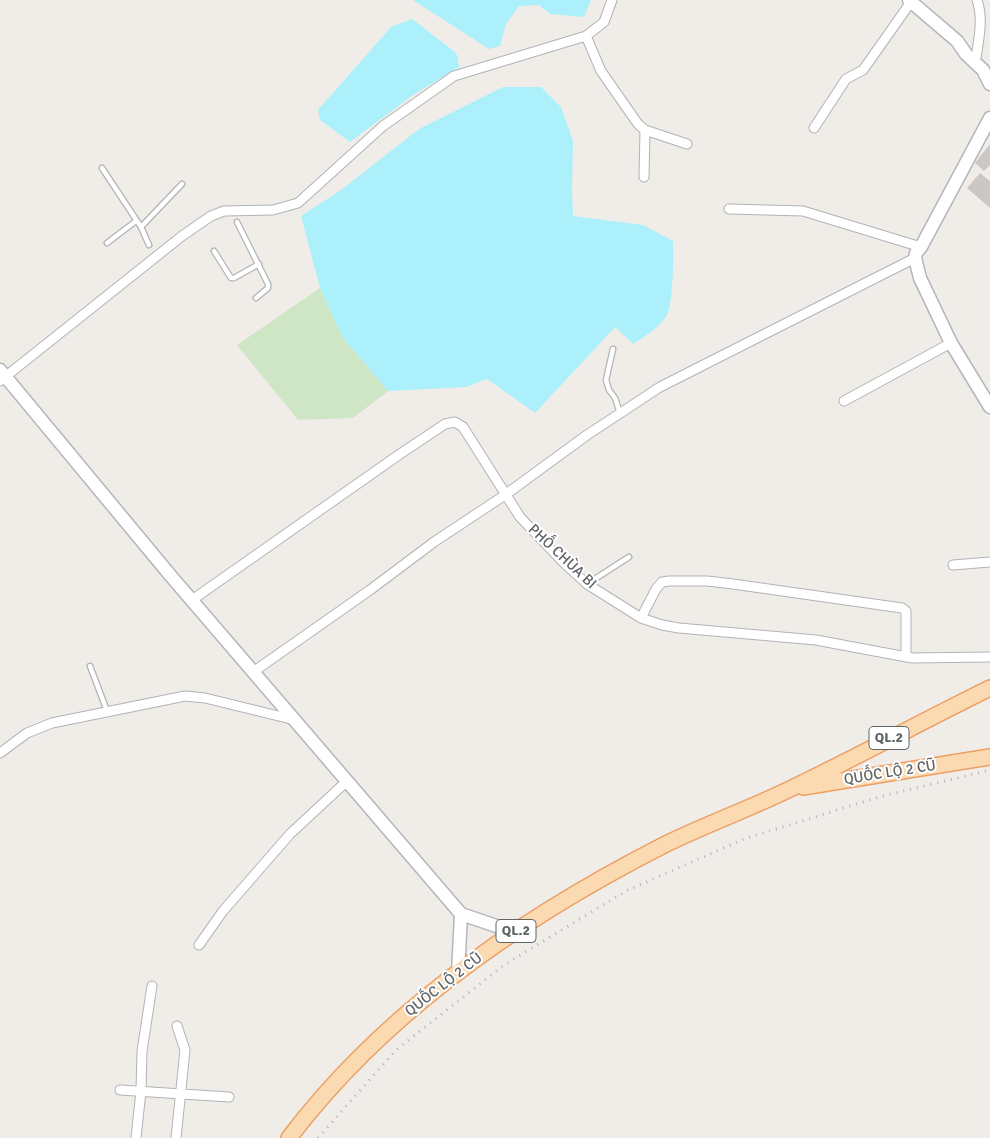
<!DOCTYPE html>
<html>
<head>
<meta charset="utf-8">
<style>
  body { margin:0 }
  canvas { display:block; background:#f0ece8 }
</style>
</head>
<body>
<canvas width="990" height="1138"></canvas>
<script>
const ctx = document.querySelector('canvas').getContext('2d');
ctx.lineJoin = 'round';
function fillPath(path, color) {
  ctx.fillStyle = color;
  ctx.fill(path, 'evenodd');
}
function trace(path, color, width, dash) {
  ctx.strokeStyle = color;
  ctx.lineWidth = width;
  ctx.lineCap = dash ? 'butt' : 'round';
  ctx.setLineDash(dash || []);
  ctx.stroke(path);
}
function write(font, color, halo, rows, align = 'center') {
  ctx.font = font + ' Signika,sans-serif';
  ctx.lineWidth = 4;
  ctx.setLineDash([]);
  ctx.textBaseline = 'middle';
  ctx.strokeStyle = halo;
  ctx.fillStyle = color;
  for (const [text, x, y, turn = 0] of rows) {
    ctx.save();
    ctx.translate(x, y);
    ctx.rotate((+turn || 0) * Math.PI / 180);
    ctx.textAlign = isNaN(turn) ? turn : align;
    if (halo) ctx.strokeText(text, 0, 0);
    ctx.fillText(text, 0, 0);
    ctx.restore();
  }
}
const green = new Path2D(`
  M320 288 343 338 388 391 353 418 298 420 237 345Z`);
const water = new Path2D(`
  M413 0H591L584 17 550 14 539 5 519 6 506 24 500 46 489 49Z
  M412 19 455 52 458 57 459 67 413 95 350 142 320 120 318 110 391 27Z
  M503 87H541L561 107 573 141 572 190 573 216 643 225 673 241C674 254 673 308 666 317 657 329 644 337 633 344L615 327 535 413 487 379 466 387 388 391 343 338 320 288 301 216 341 190 419 129Z`);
const building = new Path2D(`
  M990 144V165L984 171 975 163Z
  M980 173 990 181V208L967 188Z`);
const lane = new Path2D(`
  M102 168 141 227 149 245
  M237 222 268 284V288L256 298
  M141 227 182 184
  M107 243 136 221
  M214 251 231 278H234L259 264
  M613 349 606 380 609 390 615 398 620 413
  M587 584 629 557
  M90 666 107 711`);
const street = new Path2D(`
  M586 36 601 71 638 124 645 130 687 144
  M975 64C978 43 984 20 977 0
  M814 128 846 79 863 70 911 2
  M644 177 645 130
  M729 209 803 211 921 247
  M0 381 182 236 211 216 224 211 273 210 298 203 383 126 454 76 586 36 604 22 612 0
  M844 401 951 343
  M953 565 990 562
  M192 600 400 454 445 424 455 422 463 427 520 517 564 563 587 584 641 618 662 625 679 628 816 640 912 658 990 657
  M641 618 656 589 662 582 669 581H707L733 584 902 608 906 611V657
  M253 672 370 590 434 542 505 495 587 435 660 387 915 258
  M0 753 27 733 52 723 185 696 205 698 295 720
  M199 945 223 911 290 834 346 782
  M120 1090 229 1097
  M136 1138 141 1091 142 1051 152 986
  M176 1138 185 1050 177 1026`);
const secondary = new Path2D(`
  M909 0 957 41 966 54 983 70 990 84
  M990 118 921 247 916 253 915 258 920 278 951 343 990 407
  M0 370 170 575 461 914 514 932
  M458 973 461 914`);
const primary = new Path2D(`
  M803 787 990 757
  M289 1138C385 1011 526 915 666 844 707 824 749 809 790 789 857 757 923 721 990 688`);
const rail = new Path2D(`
  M318 1138 396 1050 504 965 626 891 744 839 879 797 990 770`);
const shields = [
  [889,738,40],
  [516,931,40]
];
const shieldNames = [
  ["QL.2",889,738],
  ["QL.2",516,931]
];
const streetNames = [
  ["PHỐ CHÙA BI",562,557,43],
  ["QUỐC LỘ 2 CŨ",890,773,-9],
  ["QUỐC LỘ 2 CŨ",444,985,-38]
];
fillPath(green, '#cfe6c6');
fillPath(water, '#acf0fc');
fillPath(building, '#ccc7c4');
trace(lane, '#b0b4b6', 7);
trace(street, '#b0b4b6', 11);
trace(secondary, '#b2b7b9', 15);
trace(primary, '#ec9f64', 18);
trace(lane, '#fff', 4.5);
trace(street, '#fff', 9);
trace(secondary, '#fff', 12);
trace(primary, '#fcdab1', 15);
trace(rail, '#b3b4b5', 3, [1, 6]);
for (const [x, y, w] of shields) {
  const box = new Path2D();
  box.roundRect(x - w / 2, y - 11.5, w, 23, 4);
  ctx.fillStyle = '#fff';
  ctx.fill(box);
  trace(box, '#5f6567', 1);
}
write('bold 14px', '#5f6567', null, shieldNames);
write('15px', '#5f6567', '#fff', streetNames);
</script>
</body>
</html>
